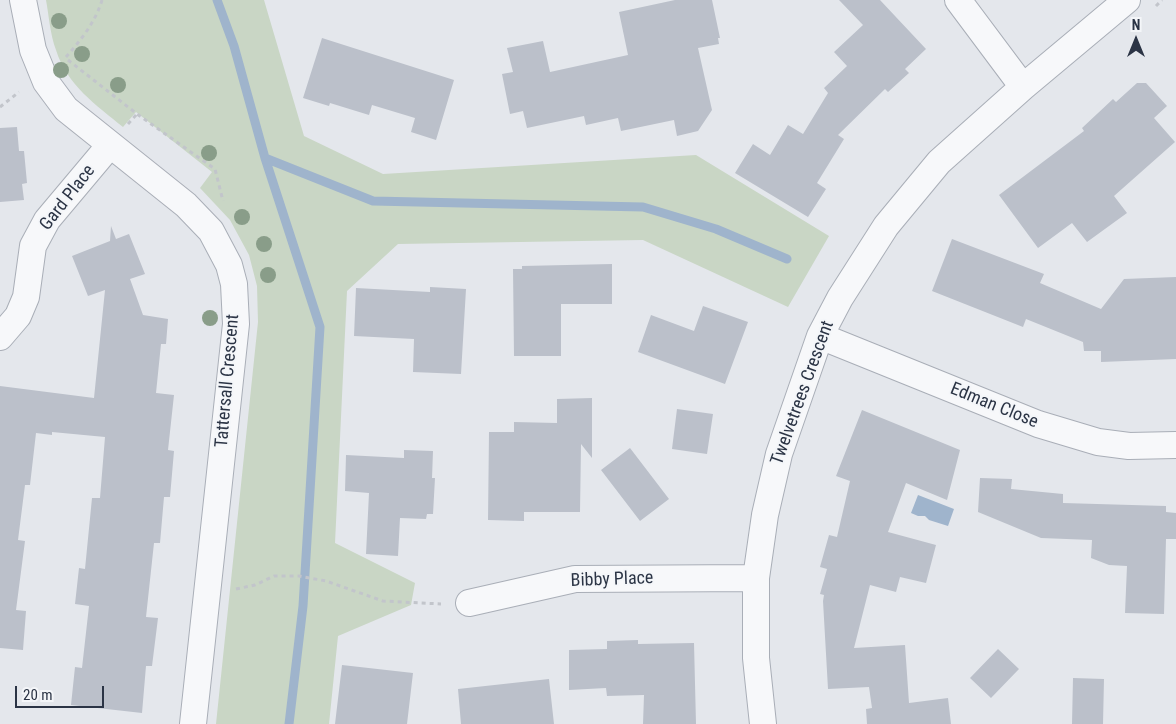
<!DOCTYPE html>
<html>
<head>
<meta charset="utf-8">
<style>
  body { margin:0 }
  #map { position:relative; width:1176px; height:724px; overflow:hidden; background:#e4e7ec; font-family:"Roboto Condensed",sans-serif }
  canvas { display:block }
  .north { position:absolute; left:1111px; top:15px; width:50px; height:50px; -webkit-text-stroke:4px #f4f6f9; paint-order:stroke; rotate:0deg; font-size:14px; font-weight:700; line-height:20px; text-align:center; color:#2b3445 }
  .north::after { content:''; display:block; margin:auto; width:18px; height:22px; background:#2b3445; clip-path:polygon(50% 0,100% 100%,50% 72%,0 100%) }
  .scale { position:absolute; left:15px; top:686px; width:89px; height:22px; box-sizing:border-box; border:2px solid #2b3445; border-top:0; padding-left:6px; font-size:15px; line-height:18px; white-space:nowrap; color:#2b3445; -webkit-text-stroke:4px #f4f6f9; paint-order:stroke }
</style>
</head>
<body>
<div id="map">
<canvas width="1176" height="724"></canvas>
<div class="north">N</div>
<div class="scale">20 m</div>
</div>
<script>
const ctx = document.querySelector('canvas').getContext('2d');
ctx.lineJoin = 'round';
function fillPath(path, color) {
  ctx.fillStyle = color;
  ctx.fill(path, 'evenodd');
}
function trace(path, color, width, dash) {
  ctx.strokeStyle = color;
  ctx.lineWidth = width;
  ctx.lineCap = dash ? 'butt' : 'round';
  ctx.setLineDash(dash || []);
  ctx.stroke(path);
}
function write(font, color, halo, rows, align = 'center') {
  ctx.font = font + ' "Roboto Condensed",sans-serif';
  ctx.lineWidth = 4;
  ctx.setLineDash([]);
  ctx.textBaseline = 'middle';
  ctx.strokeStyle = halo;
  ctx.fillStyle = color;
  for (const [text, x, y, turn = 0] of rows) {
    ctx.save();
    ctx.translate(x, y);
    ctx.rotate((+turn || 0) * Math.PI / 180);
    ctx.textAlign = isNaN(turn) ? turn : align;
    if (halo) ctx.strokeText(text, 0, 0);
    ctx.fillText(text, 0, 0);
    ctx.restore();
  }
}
const green = new Path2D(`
  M46 0H264L304 136 383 174 696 155 829 236 788 307 643 240 398 244 347 291 335 543 415 583 411 605 338 636 329 724H216L258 322 257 286 249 255 230 220 200 188 212 172 136 112 123 127C96 105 67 85 56 50 50 34 49 16 46 0Z`);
const water = new Path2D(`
  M918 495 954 509 948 526 929 520 925 516H918L911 513Z`);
const stream = new Path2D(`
  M217 0 234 46 265 158 373 201 643 207 716 229 787 259
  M265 158 320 327 303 606 289 724`);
const building = new Path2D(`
  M675 0H712L720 38H718L719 44 698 48 712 110 698 131 677 136 674 120 621 131 618 118 586 125 584 116 527 128 523 111 510 114 502 74 513 72 507 48 543 41 550 72 628 55 619 12Z
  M839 0H880L926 49 905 69 909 73 888 92 885 89 838 135 844 139 817 183 826 189 808 217 735 173 753 144 770 155 788 125 803 134 828 93 824 88 847 66 834 52 863 25Z
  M322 38 454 80 436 140 411 132 415 118 372 105 369 115 330 103 329 106 303 98Z
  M1137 83H1146L1167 106 1154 118 1175 142 1114 196 1127 213 1087 242 1072 223 1038 248 999 195 1084 131 1082 128 1113 99 1116 102Z
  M17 127 19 151H24L27 183 22 184 24 200 0 202V128Z
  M111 226 116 239 129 234 145 274 130 279 143 315 168 319 166 344H161L156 393 174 395 168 450 174 451 170 497H164L160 543H154L146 617 158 618 152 666H146L142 713 71 705 75 667 82 668 89 606 75 604 79 568 85 569 92 498H100L105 437 52 432V435L36 433 30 485H25L18 540 25 541 16 610 26 611 23 650 0 648V386L94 398 105 290 88 296 72 256 110 241Z
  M952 239 1044 274 1040 283 1101 309 1124 279 1176 277V359L1101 362V351H1084L1083 342 1026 319 1023 327 932 291Z
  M612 264V304H561V356H514L513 269H522V266Z
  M430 287 466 289 461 374 413 372 414 339 354 336 356 288 430 292Z
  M703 306 748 322 725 384 638 352 651 315 694 331Z
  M592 398V458L581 444 580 512H524V521L488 520 489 432H514V422L557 423V399Z
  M677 409 713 414 707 454 672 449Z
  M862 410 960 450 947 500 906 483 888 532 936 545 926 583 900 577 896 592 870 585 854 648 905 645 909 703 948 698 951 724H867L866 709 872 708 869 687 828 689 823 601 824 595 820 594 827 569 820 567 829 535 837 537 850 481 836 476Z
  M630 448 669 499 640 521 601 470Z
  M404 450 433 451 432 478H435L433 514H427L426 519 400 518 398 556 366 554 369 493 345 491 346 455 404 458Z
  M980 478 1012 479 1011 489 1063 494V503L1166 506V512L1176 513V539H1166L1164 614 1125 613 1127 566 1109 565 1091 558 1092 540 1041 538 978 512Z
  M638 640V644L694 643 696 724H643L644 695 607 696 606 688 569 690V650L607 649V641Z
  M998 649 1019 669 991 698 970 678Z
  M342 665 413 673 407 724H335Z
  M1073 678 1104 679 1103 724H1072Z
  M549 679 554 724H461L458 689Z`);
const path = new Path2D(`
  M1156 6 1162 0
  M66 57C81 40 96 21 102 0
  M68 60 137 114 215 169 223 201
  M0 107 19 92
  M128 124 137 114
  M236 589 255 585 274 576H299L326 581 383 601 441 604`);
const street = new Path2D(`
  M23 0 33 50 46 82 66 109 186 205 211 231 229 265 234 284 236 324 193 724
  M958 0 1023 87
  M820 336 1038 424 1098 442 1129 446 1176 445
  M0 337 18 316 26 297 33 246 47 220 110 145
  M469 603 575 579 756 578
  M763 724 756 658V578L765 515 779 454 820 336 840 298 886 226 939 162 1023 87 1127 0`);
const trees = [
  [59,21],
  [82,54],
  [61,70],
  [118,85],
  [209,153],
  [242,217],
  [264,244],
  [268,275],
  [210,318]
];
const streetNames = [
  ["Gard Place",68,198,-52],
  ["Tattersall Crescent",228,381,-85],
  ["Twelvetrees Crescent",803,393,-70],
  ["Edman Close",994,406,22],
  ["Bibby Place",612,580,-2]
];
fillPath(green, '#c9d6c5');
fillPath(water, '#9fb4cc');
trace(stream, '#9fb4cc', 9);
fillPath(building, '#bbc0ca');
trace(street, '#a9aeb7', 28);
trace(path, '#c2c5cb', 3, [4, 4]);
trace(street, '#f7f8fa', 26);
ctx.fillStyle = '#899d89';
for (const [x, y] of trees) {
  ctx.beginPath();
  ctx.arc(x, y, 8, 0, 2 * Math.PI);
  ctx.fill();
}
write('18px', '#2b3445', '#f4f6f9', streetNames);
</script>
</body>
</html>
